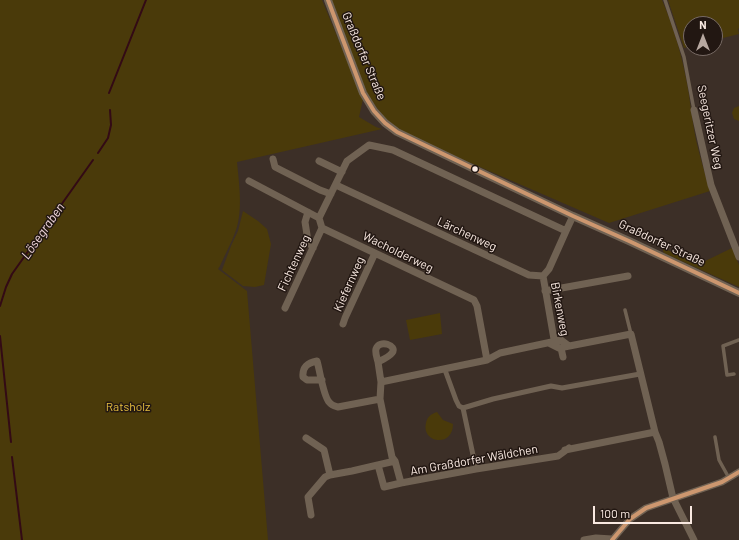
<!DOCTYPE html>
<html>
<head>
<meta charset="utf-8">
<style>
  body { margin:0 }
  #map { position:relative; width:739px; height:540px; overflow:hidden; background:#3c2f27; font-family:Barlow,sans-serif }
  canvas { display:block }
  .north { position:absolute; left:683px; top:16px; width:40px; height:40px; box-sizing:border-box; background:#221712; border:1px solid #786b65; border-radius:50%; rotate:0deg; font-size:11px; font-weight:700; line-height:16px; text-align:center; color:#f9e9e1 }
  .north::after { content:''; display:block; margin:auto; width:14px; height:18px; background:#b7a8a0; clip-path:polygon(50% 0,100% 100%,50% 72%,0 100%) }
  .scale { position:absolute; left:593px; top:506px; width:99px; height:18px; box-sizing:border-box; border:2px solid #f9e9e1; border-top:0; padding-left:5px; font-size:12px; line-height:14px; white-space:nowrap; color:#f9e9e1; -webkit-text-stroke:3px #221712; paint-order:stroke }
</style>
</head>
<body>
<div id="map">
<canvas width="739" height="540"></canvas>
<div class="north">N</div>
<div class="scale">100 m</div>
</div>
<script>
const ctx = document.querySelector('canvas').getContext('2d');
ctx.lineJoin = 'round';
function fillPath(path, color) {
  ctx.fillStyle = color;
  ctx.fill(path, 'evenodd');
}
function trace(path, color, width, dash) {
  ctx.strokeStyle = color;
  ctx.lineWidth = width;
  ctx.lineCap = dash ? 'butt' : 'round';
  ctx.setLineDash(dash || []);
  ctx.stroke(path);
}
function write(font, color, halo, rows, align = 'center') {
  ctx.font = font + ' Barlow,sans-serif';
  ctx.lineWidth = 3;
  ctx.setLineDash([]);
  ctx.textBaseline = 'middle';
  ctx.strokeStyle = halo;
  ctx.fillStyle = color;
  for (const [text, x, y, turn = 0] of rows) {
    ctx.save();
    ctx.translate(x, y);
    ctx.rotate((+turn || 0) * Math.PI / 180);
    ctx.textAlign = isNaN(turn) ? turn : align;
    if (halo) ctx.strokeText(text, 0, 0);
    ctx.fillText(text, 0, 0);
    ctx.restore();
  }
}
const green = new Path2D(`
  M0 0H322L363 99 359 117 376 127 382 129 237 162C239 183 243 210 236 230 232 242 225 254 220 266L218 269 247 291 268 540H0Z
  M329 0H662C675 30 684 63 689 95 691 110 693 125 696 140 700 157 705 174 710 191L609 223 457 157 407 134 396 127 386 119 377 108 368 95Z
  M668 0H739V28L738 29 739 34 715 40V24H691V46L684 48Z
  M739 106V121L734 119 732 113 734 108Z
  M243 211 258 221 267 229 271 244 264 285 255 287 243 286 222 270 231 246 238 231Z
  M663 248 699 264 732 248 739 265V287L664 253 663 251Z
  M440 313 442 334 410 340 406 320Z
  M437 412 443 420 453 424C453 448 421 443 426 423 427 417 431 414 437 412Z`);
const stream = new Path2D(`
  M109 93 146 0
  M98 153 108 138 111 125 110 110
  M0 306 6 287 12 274 93 160
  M0 336 11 442
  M12 457 22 540`);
const service = new Path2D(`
  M665 0 684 57 694 110
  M625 310 631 334
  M734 374 727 375 723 346 739 340
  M715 437 719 460 729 478`);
const pedestrian = new Path2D(`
  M445 370 456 400 459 406 463 408 476 469
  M463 408 493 399 551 386 562 388 640 374`);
const minor = new Path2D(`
  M694 110 711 185 739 257
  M273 159 275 167 320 190 331 194
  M319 161 342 172
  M249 181 319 218
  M336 185 529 275 543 276
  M308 212 305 222 308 241 313 248
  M319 218 347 161 369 145 393 150 566 231 573 216
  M319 218 322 228 474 300 477 306 487 360
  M543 276 555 345
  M543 276 549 269 566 231
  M545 291 628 276
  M285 308 322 228
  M343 324 345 318 375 253
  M549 343 559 348 631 334 655 432 659 442 665 464 673 498 694 540
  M569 346 561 340 500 353 487 360 381 382 380 399 392 457 395 461 401 483 476 469 558 456 569 448
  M561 348 563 357
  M378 362C377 358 375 353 376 349 379 339 398 345 392 353 389 357 382 360 378 362L381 382
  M322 380H307L303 377C302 367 307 363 317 361 320 371 323 395 329 402 332 406 334 406 338 407L380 399
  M306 438 324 450 330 475
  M565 450 655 432
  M378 465 384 487 401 483
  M311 515 308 497 325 477 330 475 352 471 395 461
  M584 540 596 538 612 539
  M612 540 630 519 646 508 722 482 739 472`);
const tertiary = new Path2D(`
  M328 0 363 93 374 111 385 123 397 132 474 169 573 216 629 241 739 293`);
const bus1 = new Path2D(`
  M328 0 363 93 374 111 385 123 397 132 573 216 629 241 739 293
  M612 540 630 519 646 508 722 482 739 472`);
const markers = [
  [475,169,3.5,"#f9e9e1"]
];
const streetNames = [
  ["Graßdorfer Straße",364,56,67],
  ["Seegeritzer Weg",710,127,78],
  ["Lärchenweg",467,234,25],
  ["Graßdorfer Straße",662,243,25],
  ["Wacholderweg",398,252,26],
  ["Fichtenweg",294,263,-65],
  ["Kiefernweg",349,284,-66],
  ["Birkenweg",560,309,79],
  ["Am Graßdorfer Wäldchen",474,460,-10]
];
const parkNames = [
  ["Ratsholz",128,407]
];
const waterNames = [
  ["Lösegraben",43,231,-55]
];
fillPath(green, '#4a3a0a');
trace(stream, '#330a15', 2);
trace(service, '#706253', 3.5);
trace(pedestrian, '#706253', 5);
trace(minor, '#706253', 7);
trace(tertiary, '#706253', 8);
trace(bus1, '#cd976f', 4);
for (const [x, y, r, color] of markers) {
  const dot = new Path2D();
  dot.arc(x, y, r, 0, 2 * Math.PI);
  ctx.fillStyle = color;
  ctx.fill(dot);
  trace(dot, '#221712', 1.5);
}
write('12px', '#f9e9e1', '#221712', streetNames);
write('12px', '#e7bf3e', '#221712', parkNames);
write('italic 13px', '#f2d8dc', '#221712', waterNames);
</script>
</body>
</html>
